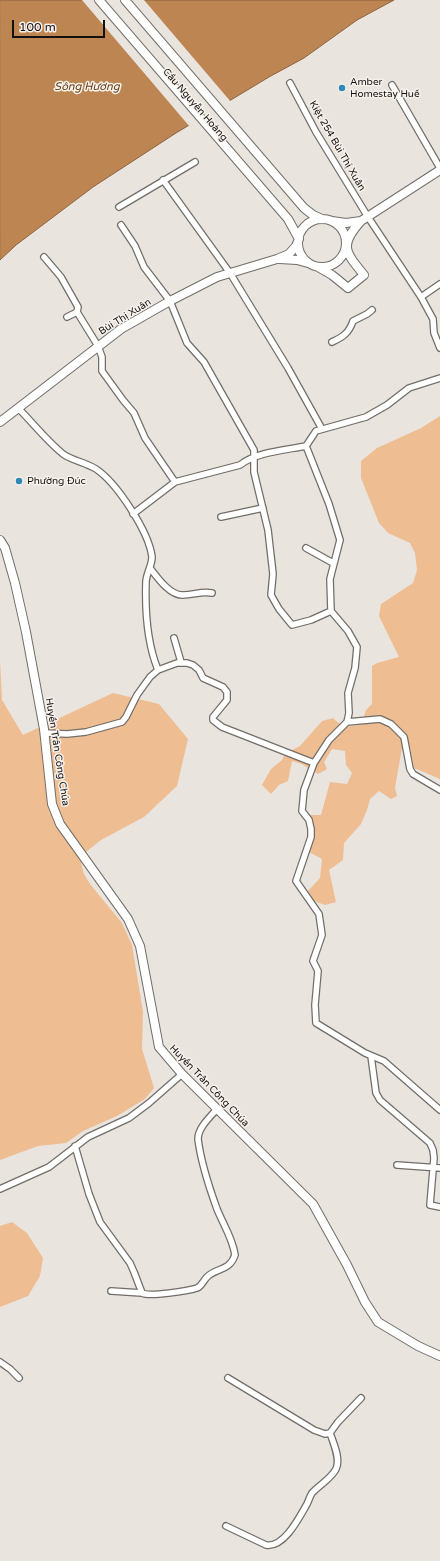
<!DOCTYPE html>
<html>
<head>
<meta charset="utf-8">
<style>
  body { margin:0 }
  #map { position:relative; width:440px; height:1561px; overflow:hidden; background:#eae4df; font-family:"Varela Round",sans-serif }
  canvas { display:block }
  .scale { position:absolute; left:12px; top:20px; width:93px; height:18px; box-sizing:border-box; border:2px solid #141211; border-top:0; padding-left:5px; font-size:12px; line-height:14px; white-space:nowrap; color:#141211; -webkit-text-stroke:3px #f7f1ec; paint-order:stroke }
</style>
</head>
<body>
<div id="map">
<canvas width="440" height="1561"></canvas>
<div class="scale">100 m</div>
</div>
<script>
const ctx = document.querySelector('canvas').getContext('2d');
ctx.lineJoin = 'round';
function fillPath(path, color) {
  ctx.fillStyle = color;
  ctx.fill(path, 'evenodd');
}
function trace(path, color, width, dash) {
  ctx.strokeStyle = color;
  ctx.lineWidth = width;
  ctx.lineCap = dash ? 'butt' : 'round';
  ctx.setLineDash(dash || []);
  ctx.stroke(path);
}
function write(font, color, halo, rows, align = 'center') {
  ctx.font = font + ' "Varela Round",sans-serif';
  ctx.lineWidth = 3;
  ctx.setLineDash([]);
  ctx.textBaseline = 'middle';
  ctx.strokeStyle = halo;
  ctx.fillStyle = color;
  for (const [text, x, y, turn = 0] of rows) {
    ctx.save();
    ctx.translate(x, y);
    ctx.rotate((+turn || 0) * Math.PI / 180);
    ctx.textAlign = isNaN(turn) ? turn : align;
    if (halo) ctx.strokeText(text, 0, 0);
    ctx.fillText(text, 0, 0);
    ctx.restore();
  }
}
const green = new Path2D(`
  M440 416V779L414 768 410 747 402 748 395 788 397 796 391 799 379 791 370 799 367 810 361 824 344 843 343 860 329 870 336 902 325 905 314 901 308 891 320 878 322 859 309 852 315 836 304 815H321L330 782 347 784 352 773 346 765 345 751 332 749 324 762 327 769 318 774 302 764 292 761 288 781 279 785 271 794 262 785 271 769 282 760 286 753 300 746 322 721 333 718 343 727 361 725 366 710 372 704V666L377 663 399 657 379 616 381 604 413 583 417 570 415 553 410 543 388 533 379 523 361 478V461L377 448 421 428Z
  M0 660 2 700 23 735 113 693 159 704 188 739 177 786 144 817 101 840 86 852 81 863 84 874 90 884 122 923 132 945 143 1012 142 1049 154 1088 145 1099 117 1116 83 1131 66 1143 38 1146 0 1160Z
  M12 1222 27 1233 43 1258 40 1276 28 1296 0 1307V1226Z`);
const water = new Path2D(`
  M0 0H394L357 20 304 58 269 77 176 133 93 187 16 245 0 260Z`);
const pier = new Path2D(`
  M82 0H144L231 102 190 127Z`);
const street = new Path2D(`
  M290 83 316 132 368 217 421 297 433 319 434 333 440 348
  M392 85 440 168
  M163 180 230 273 288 368 322 429
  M119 207 195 162
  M121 225 135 246 144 267 170 301 187 343 204 362 254 450V472L268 530 273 574 271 595 279 609 292 625 311 620 331 611
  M44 257 61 277 78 307 77 312 67 317
  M421 297 440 284
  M77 312 98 346 102 357V371L123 400 134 413 145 438 175 482
  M332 342C343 337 349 333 353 321L367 314 372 310
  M18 408C33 423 46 440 63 454 73 461 85 462 96 469 117 483 149 532 152 557 152 565 147 572 146 581 145 610 147 643 158 670
  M306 446 329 504 340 540 330 579 331 611 348 631 357 647 355 668 348 693 349 713 347 722 329 740 314 763 304 790 302 811 309 820 311 829V837L296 881 319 914 322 935 313 961 318 971 315 1005 316 1023 365 1053 384 1061 440 1110
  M133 514 175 482 240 465C256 452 286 450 306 446L316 431 366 417 387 405 409 388 440 378
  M221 517 263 508
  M306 548 333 563
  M150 568C157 577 170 596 183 595 194 595 201 591 212 593
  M174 638 181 662
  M347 722 380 719 391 724 404 737 410 769 413 774 440 790
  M45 733 67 734 86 732 122 722 126 717 137 695 150 677 158 670 177 663H187L193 665 199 670 203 678 223 687 227 692V700L213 717V720L222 727 314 763
  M371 1056 376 1093 380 1100 430 1143 433 1150 434 1158 430 1205 440 1207
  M75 1146 89 1194 100 1222 130 1263 134 1272 142 1293C149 1297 188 1291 197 1288 202 1286 203 1281 207 1277 217 1267 229 1272 235 1255 233 1239 223 1224 217 1209 209 1187 201 1163 198 1139 198 1128 210 1117 217 1109
  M397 1165 440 1168
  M0 1189 49 1167 88 1137 129 1118 149 1103 182 1074
  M111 1291 142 1293
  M0 1362 10 1369 19 1378
  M228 1378 314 1430 325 1434 330 1433 338 1422 361 1398
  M226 1526 266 1545C284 1548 299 1518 307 1504 309 1500 310 1496 312 1493 319 1485 331 1479 336 1469 341 1459 333 1442 330 1433`);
const secondary = new Path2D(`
  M125 0 304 208 313 215 322 219
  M298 243a24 24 0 1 1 48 0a24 24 0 1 1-48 0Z
  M332 221 346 223 361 221
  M280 259 297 260 308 263
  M318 267 332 275 348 288 364 275C345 252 339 245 361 221L440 170
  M0 422 121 329 170 301 217 277 277 259 289 254 296 246 299 239 288 219 99 0
  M0 540 5 548 15 583 26 632 44 729 52 804 60 824 128 919 140 946 159 1047 182 1074 313 1204 347 1265 365 1302 378 1322 418 1346 440 1356`);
const markers = [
  [342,88,4,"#3088b7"],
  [19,481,4,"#3088b7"]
];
const poiNames = [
  ["Amber",350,82],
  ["Homestay Huế",350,94],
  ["Phường Đúc",27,481]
];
const streetNames = [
  ["Cầu Nguyễn Hoàng",195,105,49],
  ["Kiệt 254 Bùi Thị Xuân",337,146,60],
  ["Bùi Thị Xuân",125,317,-32],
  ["Huyền Trân Công Chúa",57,752,81],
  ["Huyền Trân Công Chúa",209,1086,46]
];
const waterNames = [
  ["Sông Hương",87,87]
];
fillPath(green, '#eebd92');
fillPath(water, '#bd8551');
trace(water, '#8a623e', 1);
fillPath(pier, '#eae4df');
trace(street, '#726d68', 8);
trace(secondary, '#726d68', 10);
trace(street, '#fff', 5.5);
trace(secondary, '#fff', 8);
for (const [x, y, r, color] of markers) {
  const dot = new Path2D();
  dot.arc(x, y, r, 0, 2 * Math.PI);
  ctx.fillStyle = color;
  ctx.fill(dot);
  trace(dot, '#f7f1ec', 1.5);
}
write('10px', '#141211', '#f7f1ec', poiNames, 'left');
write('10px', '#141211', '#f7f1ec', streetNames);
write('italic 11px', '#643e15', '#f7f1ec', waterNames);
</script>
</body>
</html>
